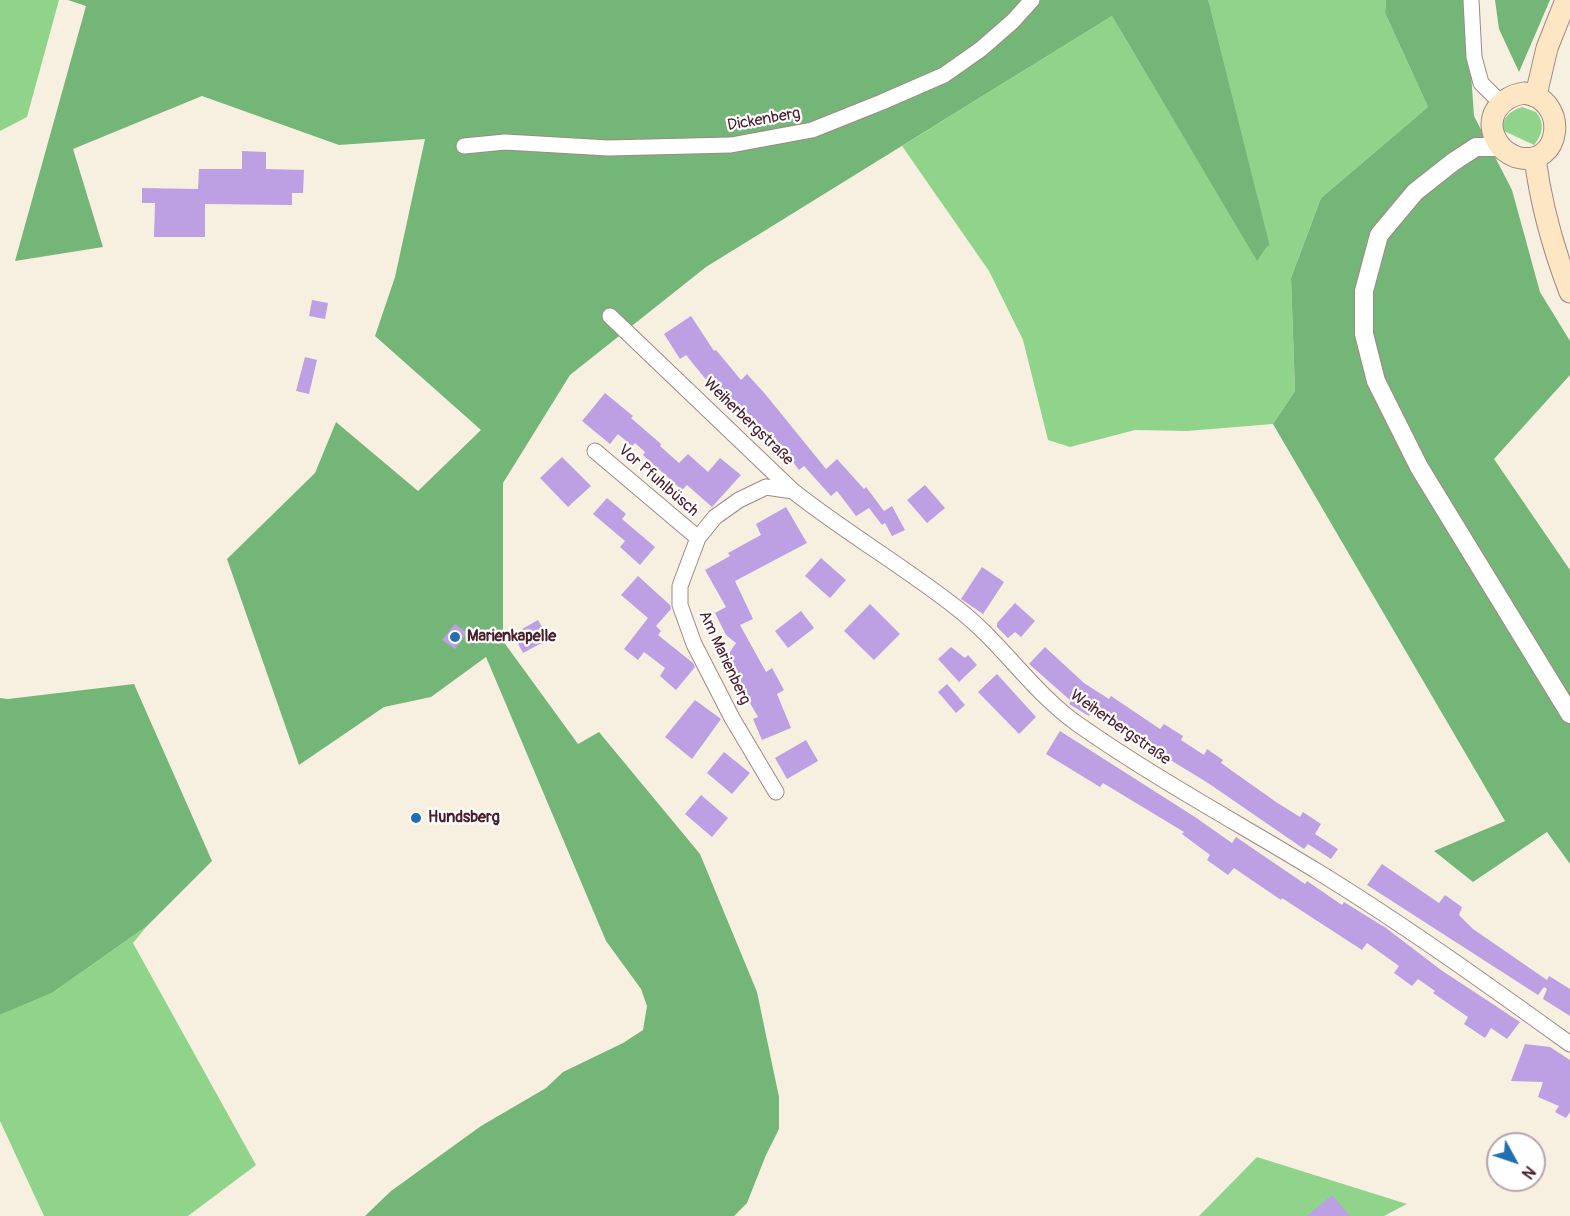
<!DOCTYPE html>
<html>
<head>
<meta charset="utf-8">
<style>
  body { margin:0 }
  #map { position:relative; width:1570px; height:1216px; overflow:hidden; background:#f7f0e1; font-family:Pangolin,sans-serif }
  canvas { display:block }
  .north { position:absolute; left:1486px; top:1132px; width:60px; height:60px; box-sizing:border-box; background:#fff; border:2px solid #b7a5aa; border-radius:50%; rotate:130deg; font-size:16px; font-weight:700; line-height:24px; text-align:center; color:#4a1f2b }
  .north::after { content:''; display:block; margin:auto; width:21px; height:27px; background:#1f6fb2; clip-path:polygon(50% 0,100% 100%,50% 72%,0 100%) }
</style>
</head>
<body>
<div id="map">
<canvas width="1570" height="1216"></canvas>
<div class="north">N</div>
</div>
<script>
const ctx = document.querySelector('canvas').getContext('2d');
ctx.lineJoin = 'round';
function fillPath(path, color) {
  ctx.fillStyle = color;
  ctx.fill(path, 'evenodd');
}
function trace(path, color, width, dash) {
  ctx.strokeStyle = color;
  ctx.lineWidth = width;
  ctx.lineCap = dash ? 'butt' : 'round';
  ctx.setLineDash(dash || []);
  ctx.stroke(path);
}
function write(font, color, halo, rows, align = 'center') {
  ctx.font = font + ' Pangolin,sans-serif';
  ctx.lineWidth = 4.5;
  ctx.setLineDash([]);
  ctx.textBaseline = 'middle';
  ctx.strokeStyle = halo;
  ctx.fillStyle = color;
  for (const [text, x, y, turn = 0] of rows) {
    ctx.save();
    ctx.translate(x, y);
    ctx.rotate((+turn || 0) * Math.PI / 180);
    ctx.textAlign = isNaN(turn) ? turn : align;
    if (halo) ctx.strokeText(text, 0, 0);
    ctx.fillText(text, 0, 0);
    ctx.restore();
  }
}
const green = new Path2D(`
  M0 0H59L27 117 0 131Z
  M1208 0H1386L1385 13 1428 107 1321 198 1291 278 1295 391 1273 424 1187 431 1135 430 1070 447 1048 440 1023 340 989 271 902 146 1112 16 1257 260Z
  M1522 107 1536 112C1545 123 1543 134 1534 145L1502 130C1503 117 1510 111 1522 107Z
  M147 926 133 943 256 1165 188 1216H44L0 1121V1015L52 993Z
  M1257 1157 1407 1204 1384 1216H1199Z`);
const forest = new Path2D(`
  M68 0H1208L1270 247 1268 245 1257 261 1112 16 706 267 570 375 503 483V641L578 744 599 732 700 854 757 992 779 1097V1129L766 1155 747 1203 734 1216H365L391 1191 481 1126 546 1088 563 1072 623 1043 643 1030 647 1006 641 989 606 941 486 657 431 697 384 707 299 765 227 559 315 473 336 422 418 491 481 430 375 336 395 277 425 139 339 145 202 96 73 149 103 247 15 261 86 6Z
  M1386 0H1466L1474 116 1512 190 1540 292 1570 341V375L1494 459 1570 570V864L1547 832 1473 882 1434 851 1505 821 1273 424 1295 391 1291 278 1321 198 1428 107 1385 13Z
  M1495 0H1550L1519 72 1499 29Z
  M134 684 212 861 147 926 52 993 0 1015V698L8 699Z`);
const building = new Path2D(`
  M242 151 266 152V169L304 170 303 193H292V205L205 204V237H154L155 203H142V188L198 189 199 169H242Z
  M312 300 328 303 325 319 309 316Z
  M691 316 714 351 716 350 741 380 747 374 766 395 826 469 837 459 864 489 866 487 884 511 892 506 905 530 892 536 885 523 882 525 869 508 856 516 837 491 831 496 804 466 799 470 775 438 771 442 746 411 743 414 716 384 712 387 686 355 680 359 664 334Z
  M305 357 317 360 309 394 296 391Z
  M605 393 633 416 631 418 661 444 660 446 679 463 688 454 708 472 720 458 741 475 712 507 687 485 682 490 643 455 645 452 635 443 632 446 618 434 610 444 582 421Z
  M562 457 591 486 568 507 540 478Z
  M925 485 945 508 927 523 907 500Z
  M607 498 626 514 622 519 655 547 640 565 620 547 625 541 593 514Z
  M786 507 807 543 735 581 753 619 740 625 766 672 772 668 784 690 777 694 791 728 762 740 753 719 758 717 725 659 736 643 726 635 715 613 726 607 705 570 730 556 728 553 761 535 756 524Z
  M821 558 846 580 830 598 805 576Z
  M982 567 1004 582 983 614 961 599Z
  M638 576 670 605 671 609 656 626 661 631 658 635 693 663 695 667 676 690 660 676 665 668 644 652 638 660 624 649 648 618 621 595Z
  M1015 603 1035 621 1021 637 1015 632 1008 638 997 627V623Z
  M870 604 900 634 874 660 844 631Z
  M801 611 814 628 788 648 775 631Z
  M538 620 549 639 523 653 513 634Z
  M455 624 467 633 455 649 442 640Z
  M951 647 965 658 968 655 977 665 959 682 938 659Z
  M1045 647 1084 683 1109 699 1111 696 1160 729 1164 724 1183 736 1181 740 1204 755 1207 749 1223 760 1221 763 1276 802 1300 817 1303 812 1321 824 1315 834 1338 849 1331 859 1308 844 1304 849 1208 783 1136 739 1134 742 1091 713 1089 716 1069 704 1071 701 1029 664Z
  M997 674 1036 717 1019 734 978 692Z
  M947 684 965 705 956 713 938 692Z
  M695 700 721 719 692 759 665 737Z
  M1060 731 1195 817 1232 843 1236 837 1305 884 1307 881 1342 905 1344 902 1386 928 1441 970 1520 1022 1507 1039 1491 1028 1485 1038 1464 1024 1468 1017 1433 993 1435 991 1418 979 1412 986 1394 973 1399 966 1367 943 1362 950 1282 898 1281 900 1234 868 1228 875 1207 860 1210 855 1182 834 1184 832 1103 783 1100 787 1046 754Z
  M806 740 818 761 787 779 775 758Z
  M724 752 750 773 732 794 707 773Z
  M701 795 728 818 712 837 685 814Z
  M1382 864 1439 903 1445 895 1462 907 1459 915 1473 929 1547 980 1549 976 1570 989V1016L1543 999 1547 989 1544 987 1538 995 1367 885Z
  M1525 1044 1550 1047 1570 1060V1112L1566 1118 1555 1112 1559 1106 1538 1097 1543 1082 1511 1081Z
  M1332 1195 1350 1216H1307Z`);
const minor = new Path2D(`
  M1471 0 1474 57 1481 83 1501 103
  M464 146 505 142 608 148 731 145 812 130 882 102 944 75 981 49 1013 21 1032 0
  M610 316 793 491C846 533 905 567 958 609 1002 643 1033 693 1079 725 1156 779 1240 824 1320 873 1406 926 1488 985 1570 1044
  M595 451 698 538
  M776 792 732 718 694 644 680 605V586L698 538 715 517 739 500 766 487 793 491`);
const tertiary = new Path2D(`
  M1500 147H1476L1453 162 1415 192 1379 235 1364 291V334L1376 381 1419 467 1570 714`);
const secondary = new Path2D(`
  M1524 93C1570 99 1562 170 1516 157 1509 154 1502 150 1498 143 1483 120 1498 97 1524 93Z
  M1536 95 1547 48 1566 0
  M1535 158C1541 205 1553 248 1570 292`);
const markers = [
  [455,637,6,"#1f6fb2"],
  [416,818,6,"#1f6fb2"]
];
const streetNames = [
  ["Dickenberg",764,120,-10],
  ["Weiherbergstraße",748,422,44],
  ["Vor Pfuhlbüsch",658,481,41],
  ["Am Marienberg",724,658,65],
  ["Weiherbergstraße",1120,728,35]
];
const poiNames = [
  ["Marienkapelle",467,637],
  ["Hundsberg",428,818]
];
fillPath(green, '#90d48c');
fillPath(forest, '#74b678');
fillPath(building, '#bca0e3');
trace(minor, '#a08886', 17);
trace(tertiary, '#a08886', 20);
trace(secondary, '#a08886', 23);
trace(minor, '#fff', 15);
trace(tertiary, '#fff', 18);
trace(secondary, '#fce6c4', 21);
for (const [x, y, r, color] of markers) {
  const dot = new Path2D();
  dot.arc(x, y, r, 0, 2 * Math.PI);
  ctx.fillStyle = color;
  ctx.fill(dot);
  trace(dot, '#fff', 2);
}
write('16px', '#4a1f2b', '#fff', streetNames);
write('bold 16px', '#4a1f2b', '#fff', poiNames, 'left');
</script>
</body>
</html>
